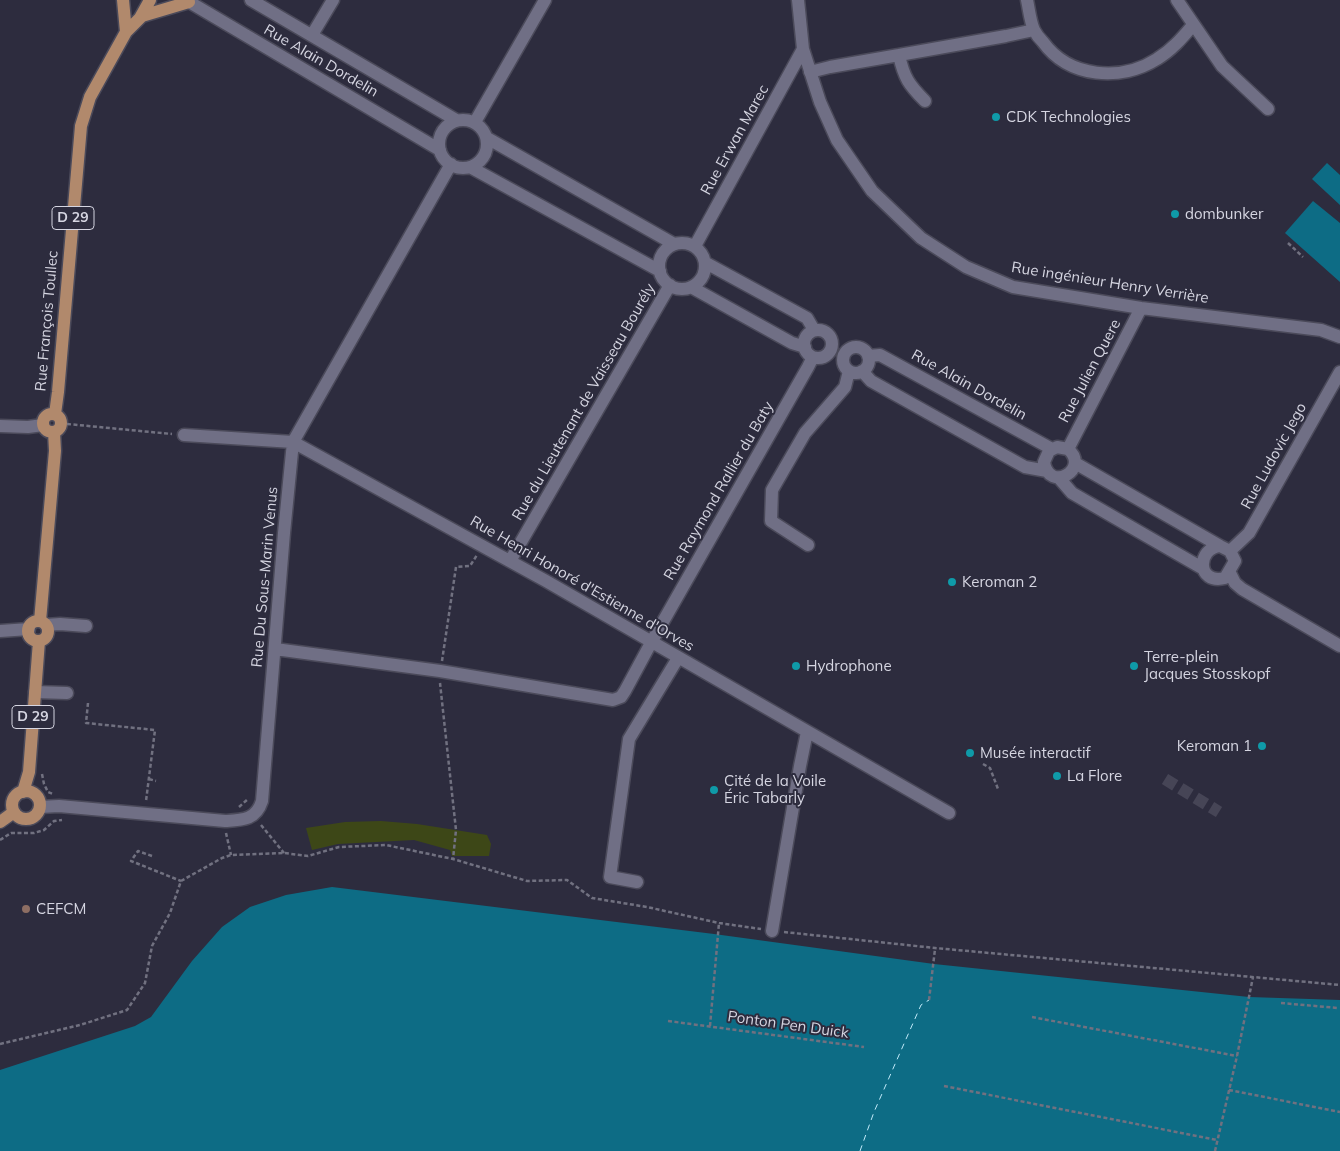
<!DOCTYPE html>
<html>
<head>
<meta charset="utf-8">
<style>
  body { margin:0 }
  canvas { display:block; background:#2d2c3e }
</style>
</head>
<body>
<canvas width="1340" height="1151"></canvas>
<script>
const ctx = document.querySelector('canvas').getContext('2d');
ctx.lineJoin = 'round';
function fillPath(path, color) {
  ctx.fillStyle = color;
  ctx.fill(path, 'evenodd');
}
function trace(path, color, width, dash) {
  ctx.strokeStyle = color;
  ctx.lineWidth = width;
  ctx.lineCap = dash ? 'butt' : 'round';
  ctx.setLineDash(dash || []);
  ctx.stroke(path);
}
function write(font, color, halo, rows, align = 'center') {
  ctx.font = font + ' Mulish,sans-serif';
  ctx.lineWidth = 4;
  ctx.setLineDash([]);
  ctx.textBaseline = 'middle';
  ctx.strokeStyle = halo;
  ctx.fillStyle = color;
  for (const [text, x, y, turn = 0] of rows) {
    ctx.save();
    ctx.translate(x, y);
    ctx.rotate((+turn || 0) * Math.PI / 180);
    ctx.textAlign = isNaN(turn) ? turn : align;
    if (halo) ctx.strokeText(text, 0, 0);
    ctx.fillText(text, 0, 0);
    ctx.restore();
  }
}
const green = new Path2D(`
  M381 821 417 824 487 835 491 844 489 856H452L450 850 414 840 338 844 312 850 306 828 345 822Z`);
const water = new Path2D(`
  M1327 163 1340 175V205L1312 179Z
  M1313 201 1340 223V282L1285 233Z
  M332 887 714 934 934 964 1249 997 1340 1000V1151H0V1070L135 1026 151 1017 192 961 222 927 250 907 286 895Z`);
const ferry = new Path2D(`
  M860 1151 874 1112 921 1005 929 1000`);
const minorTunnel = new Path2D(`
  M1165 779 1219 812`);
const path = new Path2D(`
  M1288 243 1303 257
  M67 424 172 434
  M442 661 456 567 470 566 477 555
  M440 683 456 830 453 859
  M88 703 86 723 155 730 146 801
  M983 764 990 768 998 789
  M42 774 44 784 48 792 53 794
  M149 779 156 781
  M239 807 248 799
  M261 825 284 853
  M226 833 231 855
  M0 840 11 833H34L44 830 54 821 62 820
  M152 856 138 851 131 861 181 881
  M784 932 935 948 1340 985
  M929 1000 935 949
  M1281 1003 1338 1008
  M1032 1017 1237 1056
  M668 1021 864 1047
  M710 1026 719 923
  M0 1044 80 1025 127 1010 145 983 152 946 170 913 181 881 222 858 231 855 284 853 308 856 339 847 386 845 453 859 527 881 567 880 592 898 647 907 719 923 761 929
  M944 1086 1217 1140
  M1229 1090 1340 1112
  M1215 1151 1237 1056 1253 977`);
const minor = new Path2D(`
  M186 0 440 150
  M251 0 456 120
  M798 0 803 49 820 102 837 140 872 191 921 238 966 267 1013 287 1141 308 1321 330 1340 337
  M1027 0C1029 9 1030 21 1034 30 1036 34 1040 39 1043 42 1069 78 1121 82 1157 59 1172 50 1182 38 1193 25
  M1177 0 1222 66 1268 109
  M312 35 333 0
  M899 55 1006 36 1034 30
  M810 72 830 67 899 55C904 78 909 85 925 101
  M439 144a24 24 0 1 1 48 0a24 24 0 1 1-48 0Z
  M475 122 545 0
  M487 138 674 244
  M470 167 660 271
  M659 266a23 23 0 1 1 46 0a23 23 0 1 1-46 0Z
  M695 246 803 49
  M706 263 807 318 814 330
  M691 287 792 343 805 347
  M804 344a14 14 0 1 1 28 0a14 14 0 1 1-28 0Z
  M843 360a13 13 0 1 1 26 0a13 13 0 1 1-26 0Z
  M868 356 880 355 1052 449
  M862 371 871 381 1025 467 1047 471
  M0 426 28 427 43 425
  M184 435 293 442 546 581 949 813
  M1057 447 1068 449C1091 469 1049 494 1044 462L1049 451Z
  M1068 449 1141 308
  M1075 463 1220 546
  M1059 478 1072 493 1202 568
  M808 545 771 521 772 490 805 433 845 387 849 371
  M1220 546 1230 551 1235 561 1225 578C1196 585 1197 548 1220 546Z
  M1230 551 1249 533 1340 372
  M510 561 670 285
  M1229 571 1235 583 1242 589 1340 646
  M46 625 60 624 86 626
  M0 631 29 629
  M275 649 440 671 613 700 621 697 625 691 652 641 808 367 813 357
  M35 692 67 693
  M40 807 59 806 225 821C243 820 256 820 262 801L284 533 293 442 451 164
  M637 882 610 877 629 739 678 658
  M772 931 800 766 807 732`);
const major = new Path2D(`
  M123 0 126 32
  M142 16 189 2
  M43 423a9 9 0 1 1 18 0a9 9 0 1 1-18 0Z
  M55 414 58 392 81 126 90 97 126 32 140 18 150 0
  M40 621 55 451 54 432
  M28 631a10 10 0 1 1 20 0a10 10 0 1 1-20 0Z
  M12 805a14 14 0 1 1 28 0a14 14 0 1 1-28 0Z
  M23 792 29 772 39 641
  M0 822 14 812`);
const markers = [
  [996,117,5,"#0f9aa8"],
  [1175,214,5,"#0f9aa8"],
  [952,582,5,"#0f9aa8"],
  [796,666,5,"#0f9aa8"],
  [1134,666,5,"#0f9aa8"],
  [1262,746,5,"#0f9aa8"],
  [970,753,5,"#0f9aa8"],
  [1057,776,5,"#0f9aa8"],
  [714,790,5,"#0f9aa8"],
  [26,909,5,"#8d6e63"]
];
const shields = [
  [73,218,42],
  [33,717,42]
];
const shieldNames = [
  ["D 29",73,218],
  ["D 29",33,717]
];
const streetNames = [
  ["Rue Alain Dordelin",321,61,30],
  ["Rue Erwan Marec",735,140,-61],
  ["Rue ingénieur Henry Verrière",1110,283,9],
  ["Rue François Toullec",47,321,-85],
  ["Rue Julien Quere",1090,371,-62],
  ["Rue Alain Dordelin",969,385,29],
  ["Rue du Lieutenant de Vaisseau Bourély",584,402,-60],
  ["Rue Ludovic Jego",1274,456,-61],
  ["Rue Raymond Rallier du Baty",719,491,-60],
  ["Rue Du Sous-Marin Venus",265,577,-85],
  ["Rue Henri Honoré d'Estienne d'Orves",582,584,30],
  ["Ponton Pen Duick",788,1025,8]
];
const poiNames = [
  ["CDK Technologies",1006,117],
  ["dombunker",1185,214],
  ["Keroman 2",962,582],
  ["Terre-plein",1144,657],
  ["Jacques Stosskopf",1144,674],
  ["Hydrophone",806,666],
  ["Keroman 1",1252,746,"right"],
  ["Musée interactif",980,753],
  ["La Flore",1067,776],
  ["Cité de la Voile",724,781],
  ["Éric Tabarly",724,798],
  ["CEFCM",36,909]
];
fillPath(green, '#3d4717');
fillPath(water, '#0d6c85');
trace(ferry, '#c1eaf9', 1, [6, 5]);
trace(minorTunnel, '#464556', 12, [12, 6]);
trace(minor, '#4b4a5a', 15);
trace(major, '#4b4a5a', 15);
trace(path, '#717180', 2.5, [4, 2.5]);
trace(minor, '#706f85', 12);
trace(major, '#b1896c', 12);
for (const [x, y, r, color] of markers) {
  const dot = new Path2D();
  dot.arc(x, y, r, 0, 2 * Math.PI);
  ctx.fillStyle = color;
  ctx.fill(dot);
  trace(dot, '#2d2c3e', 2);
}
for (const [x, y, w] of shields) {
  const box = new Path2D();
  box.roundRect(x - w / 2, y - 11.5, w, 23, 4);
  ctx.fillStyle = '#2d2c3e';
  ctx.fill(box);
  trace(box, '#d5d5e1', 1);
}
write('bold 14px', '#d5d5e1', null, shieldNames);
write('15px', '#d5d5e1', '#2d2c3e', streetNames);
write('15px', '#d5d5e1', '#2d2c3e', poiNames, 'left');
</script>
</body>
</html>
